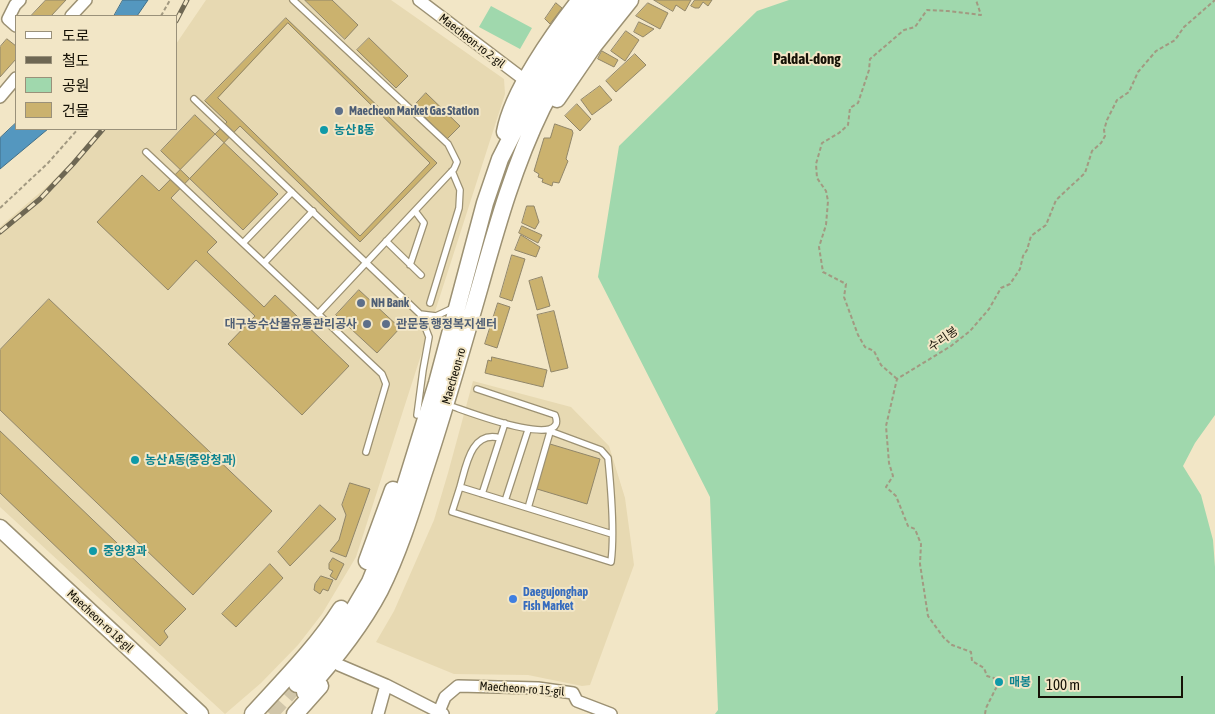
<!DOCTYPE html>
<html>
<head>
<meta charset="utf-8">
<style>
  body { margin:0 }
  #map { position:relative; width:1215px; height:714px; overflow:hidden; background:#f2e6c6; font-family:"Asap Condensed","Noto Sans KR",sans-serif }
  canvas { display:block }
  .legend { position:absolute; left:15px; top:15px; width:162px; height:115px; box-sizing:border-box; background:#f2e6c6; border:1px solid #9a917a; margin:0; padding:6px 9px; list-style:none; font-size:15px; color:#161207 }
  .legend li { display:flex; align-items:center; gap:10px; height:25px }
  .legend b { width:25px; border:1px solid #9a917a }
  .scale { position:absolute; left:1038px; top:676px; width:145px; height:22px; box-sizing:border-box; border:2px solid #161207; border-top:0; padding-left:6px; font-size:15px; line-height:18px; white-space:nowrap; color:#161207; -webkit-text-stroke:4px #f2e6c6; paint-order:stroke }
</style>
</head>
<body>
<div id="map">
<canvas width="1215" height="714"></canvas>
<ul class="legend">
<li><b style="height:6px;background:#fff"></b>도로</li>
<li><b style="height:6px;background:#6e6753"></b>철도</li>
<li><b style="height:14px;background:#a0d8ad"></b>공원</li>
<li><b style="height:14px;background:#cbb26e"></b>건물</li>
</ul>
<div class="scale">100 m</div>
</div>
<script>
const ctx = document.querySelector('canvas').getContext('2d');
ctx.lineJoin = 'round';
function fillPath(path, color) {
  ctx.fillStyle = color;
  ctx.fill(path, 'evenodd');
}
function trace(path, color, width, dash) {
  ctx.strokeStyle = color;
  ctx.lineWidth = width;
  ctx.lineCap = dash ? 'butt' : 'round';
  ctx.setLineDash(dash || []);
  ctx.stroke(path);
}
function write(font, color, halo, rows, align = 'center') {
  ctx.font = font + ' "Asap Condensed","Noto Sans KR",sans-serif';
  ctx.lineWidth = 4;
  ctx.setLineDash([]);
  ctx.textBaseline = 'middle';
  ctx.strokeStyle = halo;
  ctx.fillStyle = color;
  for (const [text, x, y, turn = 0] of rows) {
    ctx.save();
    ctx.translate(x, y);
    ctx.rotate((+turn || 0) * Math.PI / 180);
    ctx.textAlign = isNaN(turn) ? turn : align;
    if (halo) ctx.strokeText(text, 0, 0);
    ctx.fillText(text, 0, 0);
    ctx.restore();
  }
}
const built = new Path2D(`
  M206 0H391L504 79 505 94 356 557 322 614 298 645 261 683 225 714 0 507V227L43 190 97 139 106 129H176V44Z
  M473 381 571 407 609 446 625 498 634 565 590 685 582 686 528 675 454 674 376 642 394 611 434 520 448 473Z`);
const green = new Path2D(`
  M789 0H1215V415L1195 443 1183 466 1201 495 1213 540 1215 567V714H715L718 710 710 497 598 277 619 146 757 11Z
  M491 6 532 28 520 49 479 27Z`);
const water = new Path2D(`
  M123 0H148L137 16H114Z
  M16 123V129H48L0 169V138Z`);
const building = new Path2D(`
  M46 0H66L51 16H31Z
  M305 0H332L358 25 345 39Z
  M654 0H691L685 11 676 5 673 11Z
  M695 0H712L708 6 703 2 699 8H695L691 6Z
  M556 3 562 8 550 24 545 19Z
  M648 3 668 13 660 29 636 16Z
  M286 18 437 163 360 242 240 126 171 198 217 242 207 252 264 307 275 295 349 366 302 415 228 344 255 316 196 260 168 290 97 222 142 175 159 191 227 122 205 101Z
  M639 22 654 29 643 37 634 32Z
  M288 23 430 163 360 236 218 98Z
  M626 31 639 40 625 61 611 51Z
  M369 38 408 76 396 88 357 50Z
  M7 39 16 46V59L0 77V47Z
  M602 51 618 60 614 67 598 59Z
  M635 54 646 65 616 92 606 81Z
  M600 86 612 100 592 115 581 100Z
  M426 93 460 126 447 139 414 106Z
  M577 104 591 119 580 131 565 116Z
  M195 115 278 194 243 230 161 151Z
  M555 124 572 130 573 133 566 159 568 161 559 183 553 182 552 186 542 182 543 179 538 177 539 174 534 171 544 138H550Z
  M527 206H534L539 222 535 229 522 223Z
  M522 226 542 235 538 243 519 233Z
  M521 235 540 247 536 257 515 250Z
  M512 255 525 259 512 301 500 297Z
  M542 277 550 306 537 310 529 281Z
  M359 290 400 328 377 353 336 315Z
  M49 299 272 511 193 595 0 410V350Z
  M498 303 510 307 497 348 485 344Z
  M554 311 568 368 551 372 537 315Z
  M492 357 547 370 543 387 485 373 488 360 491 361Z
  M0 431 186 609 164 631 168 637 160 646 0 493Z
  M550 444 600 459 587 504 537 489Z
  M350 483 370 489 346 557 330 551 339 540 346 515 342 505Z
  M320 505 336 519 290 566 278 552Z
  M333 558 344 564 336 580 330 576 333 571 329 569V564Z
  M270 564 283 578 236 627 222 614Z
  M321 576 333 580 328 591 323 589 320 594 314 590 315 584Z`);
const secondaryTunnel = new Path2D(`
  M270 714 297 684`);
const path = new Path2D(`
  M161 16 170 0
  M0 208 48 163 78 129
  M897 379 881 365 874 351 865 347 858 335 844 297 846 284 823 272 819 247 826 225 828 201 826 191 817 178 816 164 822 143 839 133 848 125 850 108 858 103 869 70 870 59 904 30 915 27 927 10 948 11 981 15 976 0
  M985 714 986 708 999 682 994 678 987 676 984 668 972 661 971 652 952 645 944 638 928 616 920 564 921 544 915 529 908 526 896 496 886 487 893 476 889 463 886 426 897 379 951 346 970 331 989 309 1001 288 1010 284 1020 269 1023 256 1027 250 1031 236 1046 225 1056 200 1085 173 1092 151 1101 143 1105 136 1104 130 1107 120 1117 100 1129 92 1138 72 1156 51 1175 40 1184 27 1215 0`);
const service = new Path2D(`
  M293 0 448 144 457 162 454 169 318 314
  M194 99 420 314 429 337 423 370 417 415
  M146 152 382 374 386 384 366 452
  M386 241 421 275
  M243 243 292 192
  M264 263 313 211
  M410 265 424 223 415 211
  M430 303 459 208 460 190 452 171
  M420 314 436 316 453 308
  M454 407C466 411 570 451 555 415L477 389
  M547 430 601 450 608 458C611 488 615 532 611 562L452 512 460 487 612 534
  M460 487C466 466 471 430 500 438
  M482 494 505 423
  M505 501 528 430
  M528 508 550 432`);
const minor = new Path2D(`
  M419 0 526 81
  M71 16 86 0
  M16 26 8 19 15 5 20 0
  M0 97 16 78
  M339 665 386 685 443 714
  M378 714 386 685
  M438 714 445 697 458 686 538 688 573 693 577 701 611 714`);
const secondary = new Path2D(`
  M557 99 594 45 630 0
  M505 132C512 92 554 33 580 0
  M0 528 200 714
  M367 561 393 490
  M297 684 326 650 347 621 370 582 389 535 403 493 437 383 485 203 500 159 539 82 563 43 597 0
  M305 692C334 660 360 628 380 590 398 554 411 513 423 475 444 412 462 349 480 286 497 226 514 165 542 108 562 68 587 35 615 0
  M253 714C283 681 317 647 341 609
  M295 714 320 686`);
const rail = new Path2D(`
  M176 21 187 0
  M0 232 40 199 73 164 103 129`);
const markers = [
  [339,111,5,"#5c6f8a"],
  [324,130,5,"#0f9aa8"],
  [361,303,5,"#5c6f8a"],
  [367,324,5,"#5c6f8a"],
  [386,324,5,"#5c6f8a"],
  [135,460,5,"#0f9aa8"],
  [93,551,5,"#0f9aa8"],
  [513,599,5,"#3f7fe0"],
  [999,682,5,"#0f9aa8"]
];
const streetNames = [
  ["Maecheon-ro 2-gil",472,41,38],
  ["수리봉",943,339,-34],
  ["Maecheon-ro",454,376,-74],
  ["Maecheon-ro 18-gil",100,621,43],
  ["Maecheon-ro 15-gil",522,689,4]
];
const serviceNames = [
  ["Maecheon Market Gas Station",349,111],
  ["NH Bank",371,303],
  ["대구농수산물유통관리공사",357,324,"right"],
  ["관문동 행정복지센터",396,324]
];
const cultureNames = [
  ["농산 B동",334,130],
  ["농산 A동(중앙청과)",145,460],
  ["중앙청과",103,551],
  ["매봉",1009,682]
];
const shopNames = [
  ["Daegujonghap",523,592],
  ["Fish Market",523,606]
];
const quarterNames = [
  ["Paldal-dong",807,59]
];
fillPath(built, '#e7d9b2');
fillPath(green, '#a0d8ad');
fillPath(water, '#5497bf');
trace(water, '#416f88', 1);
fillPath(building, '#cbb26e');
trace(building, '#918669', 1);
trace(secondaryTunnel, '#d1c6a9', 16, [16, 8]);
trace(service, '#9c9173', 8);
trace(minor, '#9c9173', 14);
trace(secondary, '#9c9173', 19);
trace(path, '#a29981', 2, [4, 2.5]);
trace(service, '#fff', 5.5);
trace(minor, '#fff', 11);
trace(secondary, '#fff', 16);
trace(rail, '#6e6753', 5);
trace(rail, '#f2e6c6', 3, [9]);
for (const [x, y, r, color] of markers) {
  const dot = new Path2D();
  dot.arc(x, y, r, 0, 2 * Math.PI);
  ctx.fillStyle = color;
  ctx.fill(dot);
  trace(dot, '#f2e6c6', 2);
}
write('12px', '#161207', '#f2e6c6', streetNames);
write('bold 12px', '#4e5e75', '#f2e6c6', serviceNames, 'left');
write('bold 12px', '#0d838f', '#f2e6c6', cultureNames, 'left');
write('bold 12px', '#366cbe', '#f2e6c6', shopNames, 'left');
write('bold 15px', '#161207', '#f2e6c6', quarterNames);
</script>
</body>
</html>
